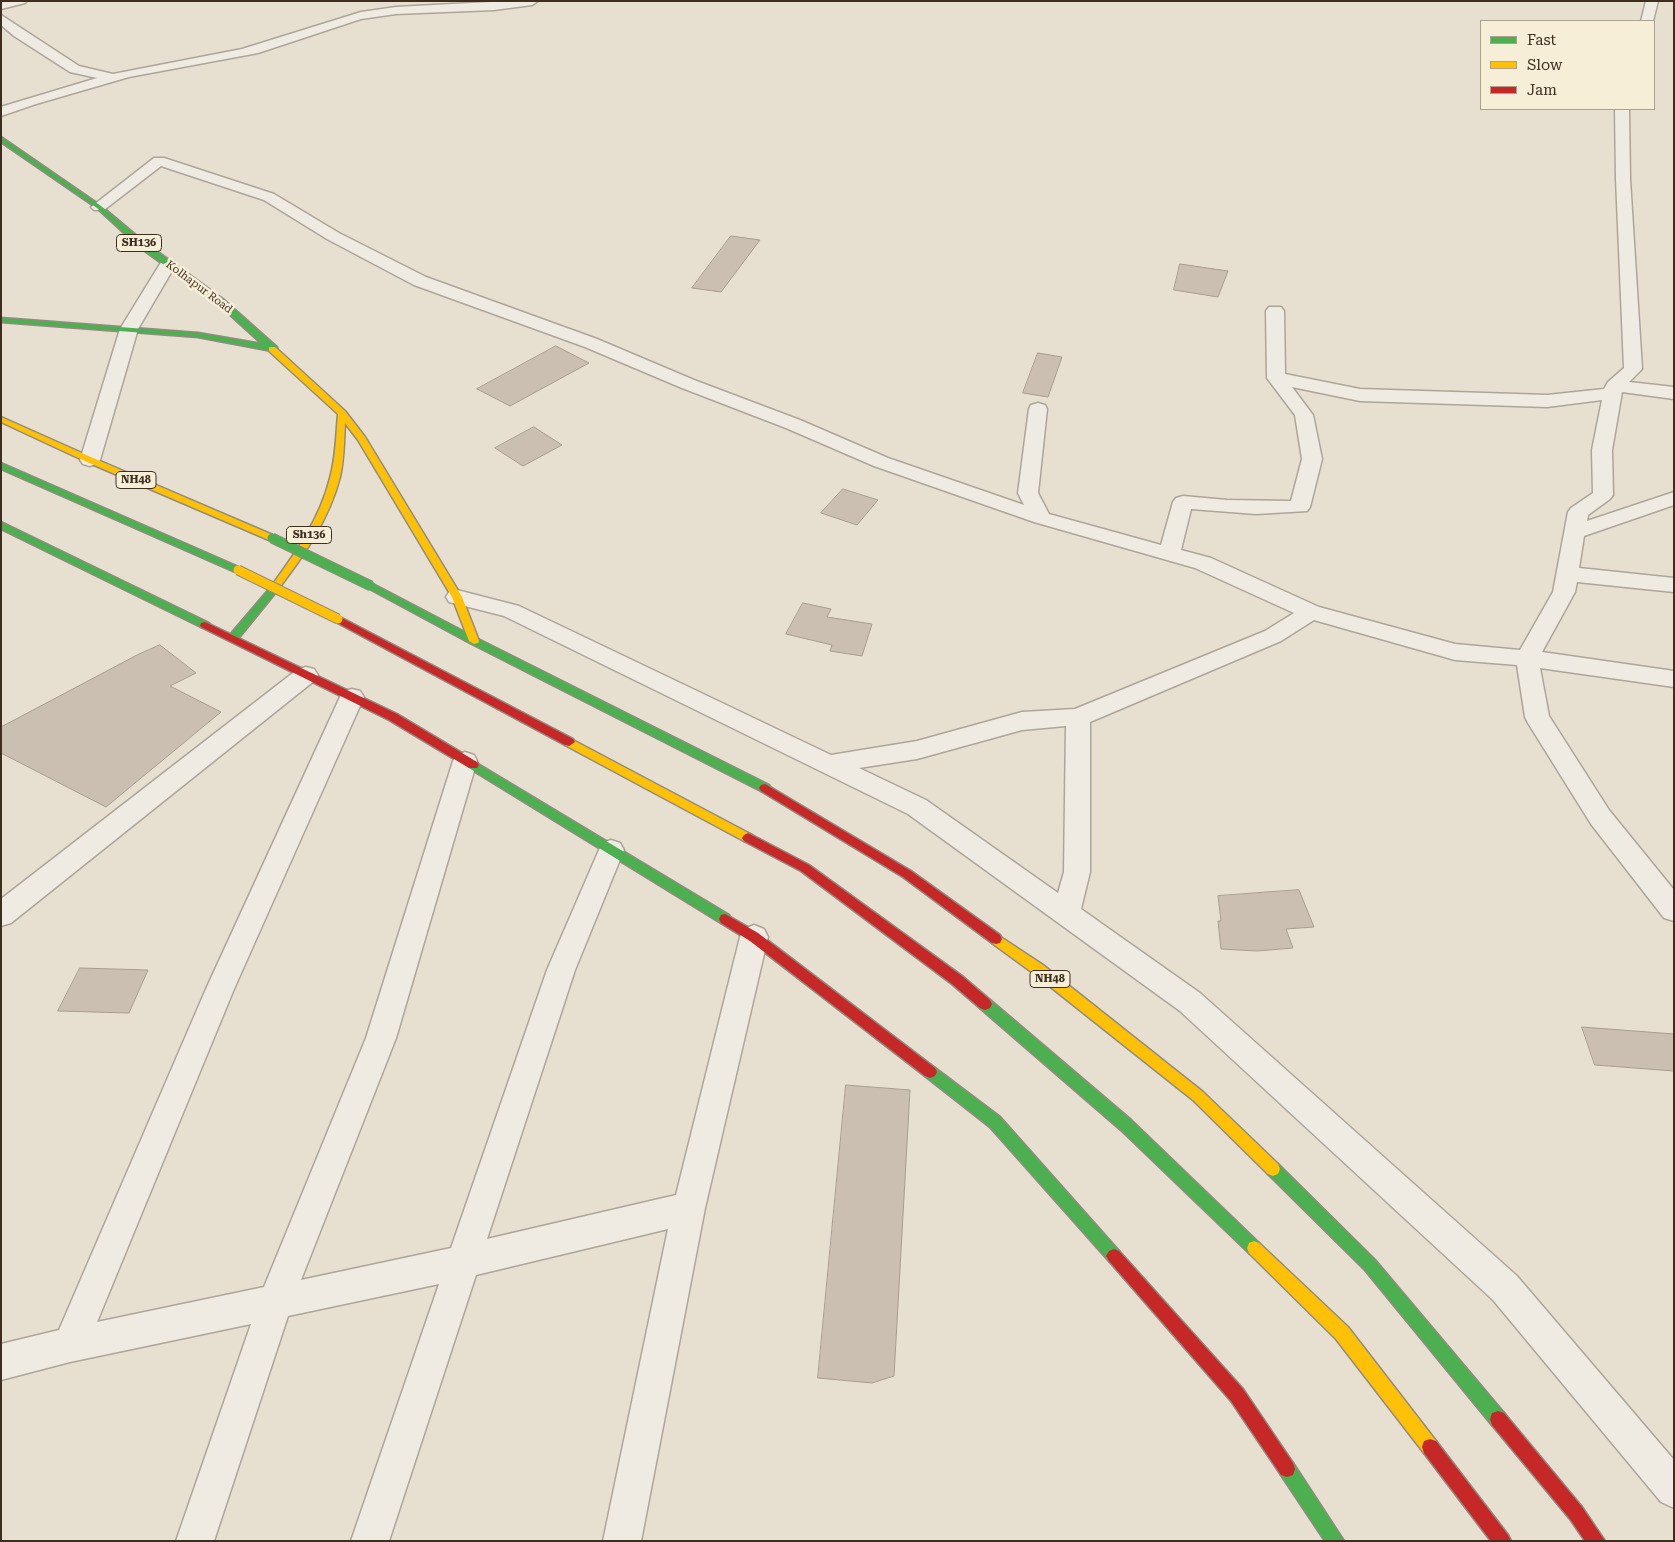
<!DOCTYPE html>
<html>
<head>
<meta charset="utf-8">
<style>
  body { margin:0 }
  #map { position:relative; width:1675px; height:1542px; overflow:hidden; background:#e7e0d1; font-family:"Roboto Serif",serif }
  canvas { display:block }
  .frame { position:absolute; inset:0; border:2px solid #3d2e20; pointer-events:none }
  .legend { position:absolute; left:1480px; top:20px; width:175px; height:90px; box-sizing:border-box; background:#f7eed8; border:1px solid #ada18e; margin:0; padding:6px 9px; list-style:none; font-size:15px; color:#3d2e20 }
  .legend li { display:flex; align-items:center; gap:10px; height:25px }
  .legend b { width:25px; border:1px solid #ada18e }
</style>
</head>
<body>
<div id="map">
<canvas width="1675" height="1542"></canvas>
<div class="frame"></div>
<ul class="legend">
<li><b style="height:6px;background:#4caf50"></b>Fast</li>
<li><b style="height:6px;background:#ffc107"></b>Slow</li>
<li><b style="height:6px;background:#c62828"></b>Jam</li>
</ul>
</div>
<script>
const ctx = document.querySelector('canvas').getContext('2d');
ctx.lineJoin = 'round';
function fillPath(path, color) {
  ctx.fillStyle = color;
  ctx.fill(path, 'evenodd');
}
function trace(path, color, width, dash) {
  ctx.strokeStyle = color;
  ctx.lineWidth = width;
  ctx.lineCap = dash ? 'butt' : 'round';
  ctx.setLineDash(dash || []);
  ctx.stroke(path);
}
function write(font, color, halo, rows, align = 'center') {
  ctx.font = font + ' "Roboto Serif",serif';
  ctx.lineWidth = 5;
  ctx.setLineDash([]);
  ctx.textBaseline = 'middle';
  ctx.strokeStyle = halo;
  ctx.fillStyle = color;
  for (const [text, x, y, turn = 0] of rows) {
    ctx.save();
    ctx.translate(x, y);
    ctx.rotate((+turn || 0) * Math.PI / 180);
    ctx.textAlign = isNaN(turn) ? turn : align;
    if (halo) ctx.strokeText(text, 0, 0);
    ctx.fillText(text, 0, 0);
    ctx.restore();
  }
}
const building = new Path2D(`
  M731 236 760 240 721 292 692 288Z
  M1180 264 1228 271 1218 297 1174 290Z
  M556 346 589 363 510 406 477 389Z
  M1038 353 1062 357 1048 397 1023 393Z
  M534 427 562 445 523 466 495 448Z
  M843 489 878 500 857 525 821 513Z
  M803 603 831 609 827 617 872 624 862 656 830 651 832 645 786 634Z
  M160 645 196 673 170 686 221 712 106 807 1 753V727L137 655Z
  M1299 890 1314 927 1286 929 1293 948 1257 951 1221 949 1218 921H1221L1218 896Z
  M80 968 148 970 129 1013 58 1011Z
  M1582 1027 1674 1034V1071L1595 1065Z
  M846 1085 910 1090 894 1376 872 1383 818 1378Z`);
const street = new Path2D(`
  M6 1H27L25 3 1 9V2Z
  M509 1H538L532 5 494 10 396 14 361 19 258 53 129 77 36 104 1 116V107L4 106 97 78 70 72 14 36 1 25V15L79 66 113 74 242 49 361 12 396 7Z
  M1646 1H1658L1653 21H1641Z
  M1615 109H1629L1630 179 1642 369 1629 382 1674 387V399L1622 392 1612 450 1613 495 1610 499 1588 515 1587 521 1674 492V505L1584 536 1579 568 1674 578V592L1577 582 1575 592 1542 652 1674 671V687L1540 668 1549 716 1609 810 1674 890V921L1664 918 1591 824 1528 723 1525 717 1517 665 1455 660 1314 620 1281 641 1090 722V872L1081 909 1200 993 1517 1276 1674 1460V1508L1661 1502 1493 1300 1180 1011 908 814 504 616 449 602 446 597 449 592 457 590 519 606 831 755 917 741 1022 712 1075 709 1265 631 1294 613 1195 568 1034 522 874 466 786 428 682 388 585 347 414 285 327 239 264 200 161 166 104 210H94L91 207 154 158H164L274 194 339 233 426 277 597 339 694 380 800 420 888 458 1024 505 1018 493 1029 409 1031 405 1038 403 1045 405 1047 409 1038 493 1049 514 1161 545 1173 502 1176 498 1183 496 1227 500 1291 501 1302 459 1295 415 1267 378 1266 311 1269 307H1281L1284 311 1285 374 1360 389 1547 395 1604 389 1608 382 1624 368 1616 179ZM1292 387 1360 401 1547 407 1602 400 1592 450 1593 493 1571 508 1568 512 1553 592 1520 650 1455 644 1319 607 1211 558 1181 550 1191 509 1256 514 1307 511 1310 507 1322 459 1313 415ZM1066 726 1064 872 1058 893 926 800 859 768 917 759 1022 730Z
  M168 259 174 261 176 264 138 329 100 460 97 464 90 466 83 464 80 460 120 329 160 264 162 261Z
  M306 667 314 669 318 675 314 681 11 923 1 926V899L298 669Z
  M352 689 360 691 364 697 234 989 97 1322 264 1287 366 1038 453 761 456 755 465 752 474 755 477 761 396 1038 301 1280 451 1248 547 970 602 843 611 840 620 843 624 850 575 970 487 1239 676 1195 740 937 744 929 754 925 764 929 768 937 705 1208 641 1541H603L668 1229 476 1275 389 1541H351L439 1284 288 1316 214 1541H176L251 1324 70 1362 1 1380V1344L59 1330 206 989 340 697 344 691Z`);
const fast = new Path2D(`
  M1 137 101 206 144 242 224 300 277 347V351H272L198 337 1 322V318L198 333 262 344 218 304 138 246 97 208 1 142Z
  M1 463 241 568 243 570 241 572H235L1 469Z
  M1 522 209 623 210 625 209 627H201L1 529Z
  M371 583 478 639 769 785 771 788 769 791H761L470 643 368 588 366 586Z
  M273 587 276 588 278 590 276 592 237 640H229L228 638 229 636 270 588Z
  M473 761 729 915 731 919 729 923 725 924 721 923 469 768 467 765Z
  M985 998 990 1000 1131 1120 1259 1243 1261 1248 1259 1253 1254 1255 1249 1253 1121 1130 980 1008 978 1004 980 1000Z
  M930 1066 935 1068 1000 1117 1119 1251 1122 1256 1119 1261 1114 1263 1109 1261 990 1127 925 1076 923 1072 925 1068Z
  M1273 1162 1278 1164 1375 1260 1504 1413 1506 1419 1504 1425 1498 1427 1492 1425 1365 1270 1268 1174 1266 1169 1268 1164Z
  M1287 1461 1293 1463 1344 1541H1325L1281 1475 1279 1469 1281 1463Z`);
const slow = new Path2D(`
  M269 347H275L345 411 365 437 462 597 479 641 478 643 474 644 469 641 452 597 358 440 345 423C344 441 344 460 340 477 329 520 303 557 276 592H270L268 590 270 588C295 554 320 519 330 478 336 457 336 435 338 414L269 351Z
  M1 417 93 458 275 536 277 538 272 541 269 540 87 462 1 422Z
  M569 738 752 835 754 838 752 841H744L565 745 563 742Z
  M996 934 1043 965 1203 1092 1278 1164 1280 1169 1278 1174 1273 1176 1268 1174 1193 1100 1033 973 992 943 990 939 992 935Z
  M1254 1241 1259 1243 1348 1327 1436 1441 1438 1447 1436 1453 1430 1455 1424 1453 1336 1339 1249 1253 1247 1248 1249 1243Z`);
const jam = new Path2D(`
  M338 616 573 739 575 742 569 746 565 745 334 621 333 619Z
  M205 622 397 714 477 762 479 765 477 768H469L389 720 201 627 200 625 201 623Z
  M765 784 911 871 1000 935 1002 939 1000 943 996 944 992 943 903 877 761 791 759 788 761 785Z
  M748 833 809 865 962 976 990 1000 992 1004 990 1008 985 1010 980 1008 952 984 801 871 744 841 742 838 744 835Z
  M725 914 758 933 935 1068 937 1072 935 1076 930 1078 925 1076 750 941 721 923 719 919 721 915Z
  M1114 1249 1119 1251 1243 1389 1293 1463 1295 1469 1293 1475 1287 1477 1281 1475 1231 1401 1109 1261 1106 1256 1109 1251Z
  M1498 1411 1504 1413 1582 1507 1605 1541H1585L1570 1519 1492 1425 1490 1419 1492 1413Z
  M1430 1439 1436 1441 1508 1535 1511 1541H1491L1424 1453 1422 1447 1424 1441Z`);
const fastBridge = new Path2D(`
  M272 538 371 586`);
const slowBridge = new Path2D(`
  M238 570 338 619`);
const shields = [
  [139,243,45],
  [136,480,40],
  [309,535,45],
  [1050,979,40]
];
const shieldNames = [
  ["SH136",139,243],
  ["NH48",136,480],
  ["Sh136",309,535],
  ["NH48",1050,979]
];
const farStreetnames = [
  ["Kolhapur Road",199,287,37]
];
fillPath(building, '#cbbfb2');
trace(building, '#a89c90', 1);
trace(street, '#ada599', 3);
trace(fast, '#928b80', 3);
trace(slow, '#928b80', 3);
trace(jam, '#928b80', 3);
fillPath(street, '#efebe3');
fillPath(fast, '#4caf50');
fillPath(slow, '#ffc107');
fillPath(jam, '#c62828');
trace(fastBridge, '#928b80', 11, []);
trace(slowBridge, '#928b80', 11, []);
trace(fastBridge, '#4caf50', 9);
trace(slowBridge, '#ffc107', 9);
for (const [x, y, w] of shields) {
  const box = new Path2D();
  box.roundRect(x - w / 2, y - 8.5, w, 17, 4);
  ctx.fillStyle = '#f7eed8';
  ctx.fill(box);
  trace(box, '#3d2e20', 1);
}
write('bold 11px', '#3d2e20', null, shieldNames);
write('11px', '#3d2e20', '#f7eed8', farStreetnames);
</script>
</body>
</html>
